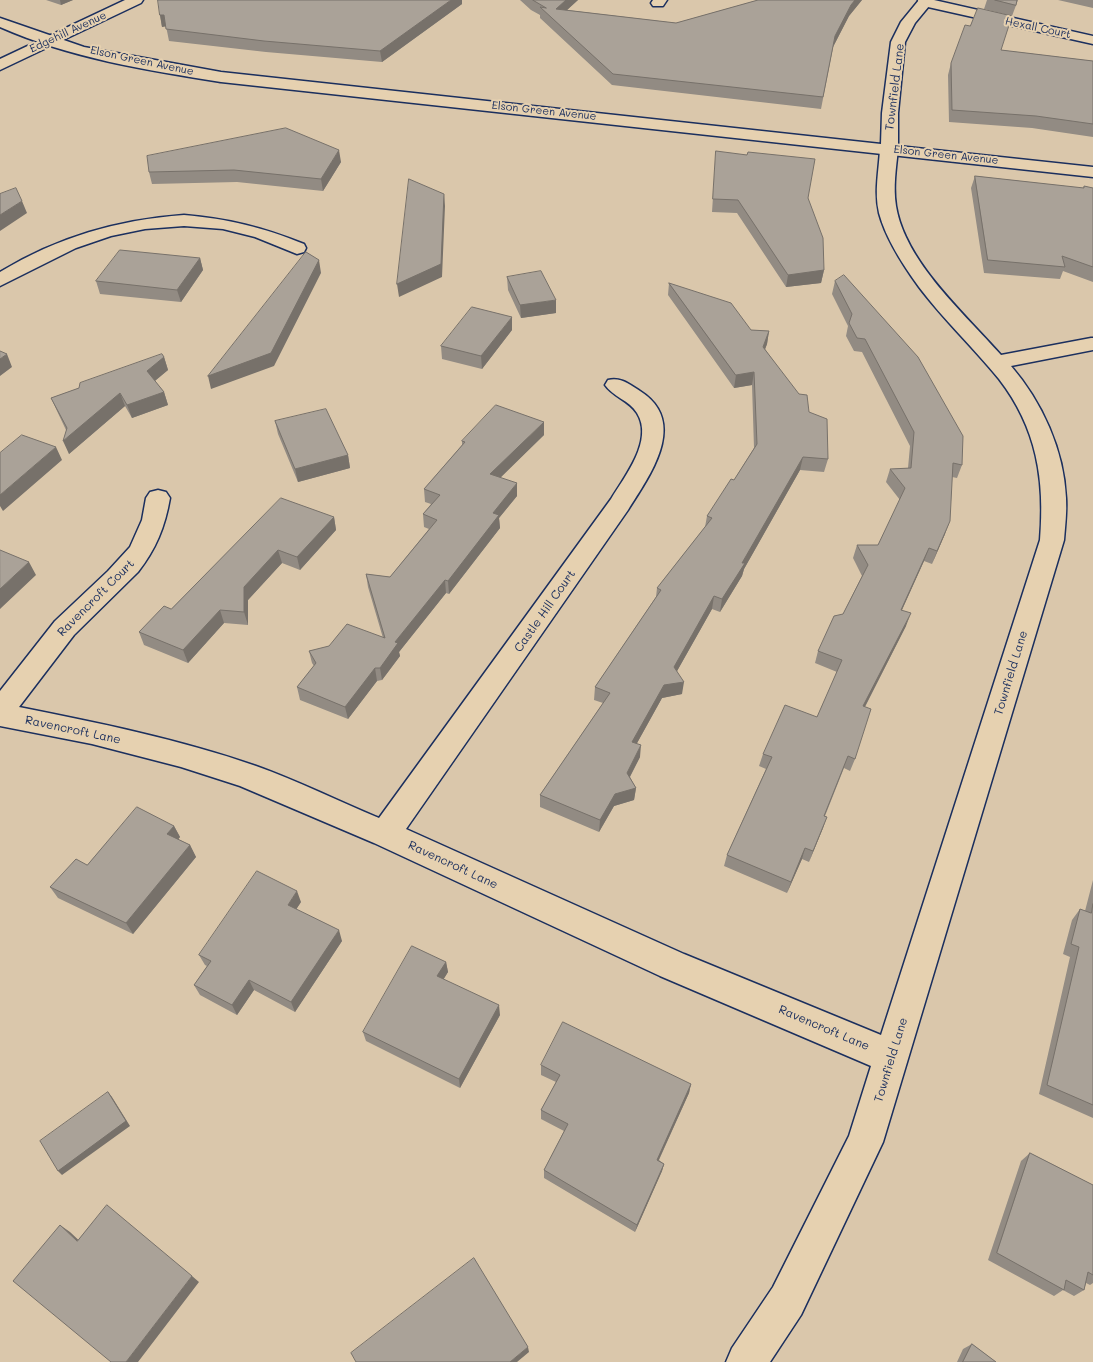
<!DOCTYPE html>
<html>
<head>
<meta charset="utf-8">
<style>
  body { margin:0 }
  canvas { display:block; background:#dac7ab }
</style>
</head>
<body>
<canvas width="1093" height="1362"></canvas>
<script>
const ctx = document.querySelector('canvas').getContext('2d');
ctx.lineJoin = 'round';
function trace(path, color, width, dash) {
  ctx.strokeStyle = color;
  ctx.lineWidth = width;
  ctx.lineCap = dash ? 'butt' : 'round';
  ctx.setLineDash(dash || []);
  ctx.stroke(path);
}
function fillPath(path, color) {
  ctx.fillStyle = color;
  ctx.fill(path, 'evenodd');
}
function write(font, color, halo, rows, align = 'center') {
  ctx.font = font + ' Mali,sans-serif';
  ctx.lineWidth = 4;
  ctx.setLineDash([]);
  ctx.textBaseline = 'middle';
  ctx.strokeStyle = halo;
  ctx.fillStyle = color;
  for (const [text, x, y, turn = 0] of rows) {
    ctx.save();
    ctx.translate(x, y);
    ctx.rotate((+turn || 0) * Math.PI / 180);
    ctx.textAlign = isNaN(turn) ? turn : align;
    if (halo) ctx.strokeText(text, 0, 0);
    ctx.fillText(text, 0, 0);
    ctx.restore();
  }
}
const street = new Path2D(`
  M125 0H143L141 3 0 70V59Z
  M653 0H667L663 6H653L651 3Z
  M918 0H934L1093 36V44L919 5Z
  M889 144 895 145 898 149C896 168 893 187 896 206 905 262 965 314 1001 355L1091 338H1093V350L1011 366C1042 402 1064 450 1066 498 1067 512 1065 526 1064 540L883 1142 801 1315 770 1362H726L732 1348 773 1287 849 1136 871 1066 660 976 374 843 240 786 181 767 92 744 0 726V691L55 621 108 571 130 547 142 520 146 498 150 492 158 490 166 492 170 498C165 527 156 549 138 572L74 635 19 707C99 723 179 739 256 766 298 781 338 801 379 818L611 499C625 476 654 440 637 413 629 400 613 397 605 385L608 380C621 377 629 384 640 391 689 422 650 475 628 510L406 829 684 954 881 1035 1040 540C1045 480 1037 428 999 379 973 347 943 319 919 287 903 265 886 239 879 213 874 192 879 170 880 149L883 145Z
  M184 215C229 219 262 227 304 244L306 248 304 252 297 254 255 237 223 229 184 226 145 229 111 236 76 248 0 286V272C58 237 117 220 184 215Z`);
const secondary = new Path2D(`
  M919 0H934L915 23 905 42 898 113V146L1093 167V177L221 82C146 70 70 58 0 27V18L84 47 221 72 881 144 882 113 891 42 901 22Z`);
const wall = new Path2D(`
  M46 0H73L61 5Z
  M520 0H578L567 10 676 23 758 0H862L849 16 833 47 821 109 612 85 540 18V15L531 10Z
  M987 0H1018L1012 16 984 9Z
  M1058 0H1093V8Z
  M462 4 382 62 266 52 169 41 166 26 162 27 160 15Z
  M970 26 1001 50 1093 61V137L1032 128 949 122 948 75 951 63Z
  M716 151 808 198 824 270 821 283 786 287 737 213 712 212Z
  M341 162 323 191 237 182 152 184 149 172Z
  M975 176 1083 188 1084 186 1093 188V282L1063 271 1060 279 984 273 971 188Z
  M200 258 203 270 181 302 100 294 96 281Z
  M507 277 556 313 521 318 508 290Z
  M835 281 962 465 957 478 952 477 945 534 932 564 924 561 902 610 906 626 865 707 855 759 850 771 844 768 825 816 823 828 809 862 802 859 787 893 724 866 727 855 766 769 759 766 763 754 817 717 837 672 815 663 818 651 843 614 862 576 853 558 857 545H878L900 500 886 482 890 469 908 468 910 446 862 352 854 351 846 336 848 326 832 294Z
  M669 283 751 330 769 331 767 344 765 349 809 412 828 459 824 472 800 470 744 569 742 576 720 612 712 609 677 671 682 694 662 698 637 743 640 757 630 777 636 788 634 800 614 806 599 832 540 807V795L603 703 594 700 595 687 656 597 657 588 705 527 707 516 734 480 754 448 752 385 734 388 668 295Z
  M512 330 482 369 442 359 441 346Z
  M164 357 168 370 155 381 164 392 168 405 132 418 125 406 69 454 66 430 57 411 51 398 79 388Z
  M275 421 348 455 350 468 298 482 278 434Z
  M544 435 500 477 517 496 499 518 500 528 449 594 446 593 399 652 400 656 382 680 377 681 348 719 300 700 297 687 314 666 312 663 309 651 383 638 368 587 366 574 390 577 429 529 424 527 423 514 431 504 425 502 424 489 462 445V441Z
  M334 517 336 530 300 570 282 563 248 600V625L224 623 188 663 144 645 139 632Z
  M174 826 180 837 178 839 190 845 196 857 133 934 58 898 50 887 87 865Z
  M1093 880V1118L1039 1094 1070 957 1063 954 1072 920 1080 909 1085 911Z
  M301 902 296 909 342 941 295 1012 254 990 237 1015 200 995 194 985 207 966 205 965 199 955Z
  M446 962 448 972 443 979 500 1015 460 1088 366 1041 363 1032Z
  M541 1065 691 1084 689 1093 659 1160 664 1164 662 1171 635 1232 544 1178V1170L564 1131 541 1119V1110L556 1082 541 1075Z
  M1030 1153 1093 1185V1283L1090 1285 1086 1283 1084 1290 1074 1296 1063 1290 1054 1296 988 1260 1021 1161Z
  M972 1344 996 1362H957L963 1349Z`);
const shadedWall = new Path2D(`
  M60 0H73L61 5Z
  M451 0H462V4L382 62 380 51Z
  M566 0H578L556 20V9Z
  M855 0H862L849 16 833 47 821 109 835 36 851 5Z
  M160 15H164L167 26 162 27Z
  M339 150 341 162 323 191 321 179Z
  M444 194 445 206 442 277 399 297 397 284Z
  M22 201 27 213 0 231V215Z
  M200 258 203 270 181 302 177 290Z
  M319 260 321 273 274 366 211 389 208 376Z
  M824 270 821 283 786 287 788 275Z
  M556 300V313L521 318 520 305Z
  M512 317V330L482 369 481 356Z
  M769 331 767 344 761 360 763 347Z
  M7 354 12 367 0 376V359Z
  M164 357 168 370 151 384 147 371Z
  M754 372 752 385 734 388 736 375Z
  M164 392 168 405 132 418 127 405Z
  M120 393 125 406 69 454 63 441Z
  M544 422V435L491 487 490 474Z
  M56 447 62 460 3 511 0 506V495Z
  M348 455 350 468 298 482 295 469Z
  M803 457 800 470 744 569 742 576 720 612 722 599 742 563Z
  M517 483V496L499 518 500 528 449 594 448 581 493 513Z
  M334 517 336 530 300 570 297 557Z
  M950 521 945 534 932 564 937 551Z
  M929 548 924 561 896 623 901 610Z
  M278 550 282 563 248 600V625L244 612V587Z
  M29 562 36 575 0 609V589Z
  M445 580 446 593 399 652 400 656 382 680 380 668 395 642Z
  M714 596 712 609 672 680 674 667Z
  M220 610 224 623 188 663 183 650Z
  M911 613 906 626 859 718 863 706Z
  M375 668 377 681 348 719 345 707Z
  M684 682 682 694 662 698 631 754 632 742 664 685Z
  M641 745 640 757 626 784 627 773Z
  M636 788 634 800 614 806 599 832 600 820 615 794Z
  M827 817 823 828 809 862 813 851Z
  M174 826 180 837 173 846 167 834Z
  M190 845 196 857 133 934 126 923Z
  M805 848 802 859 787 893 791 882Z
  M297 891 301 902 292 916 288 905Z
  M339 930 342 941 295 1012 291 1002Z
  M446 962 448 972 439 987 437 976Z
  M249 980 254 990 237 1015 232 1005Z
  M499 1005 500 1015 460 1088 459 1079Z
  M691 1084 689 1093 655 1168 657 1160Z
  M108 1092 112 1097 130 1126 62 1175 58 1171Z
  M664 1164 662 1171 635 1232 637 1225Z
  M60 1225 70 1232 86 1247 77 1241Z
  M192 1276 199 1282 138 1362H126Z
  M528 1347 529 1352 517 1362H510Z`);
const building = new Path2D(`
  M158 0H451L380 51 264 41 166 29 164 15H160Z
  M533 0H566L556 9 676 23 758 0H855L851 5 835 36 823 97 613 74 540 7 546 8Z
  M995 0H1017L1016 5Z
  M978 8 1012 16 1001 50 1093 61V124L1036 116 952 110 951 63 965 25 970 26Z
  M286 128 339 150 321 179 234 170 149 172 147 156Z
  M716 151 747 155 748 152 815 159 808 198 823 238 824 270 788 275 738 200 713 199Z
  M975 176 1084 188V186L1093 188V267L1062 256 1065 267 988 260Z
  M409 179 444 194 441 264 397 284Z
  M16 188 22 201 0 215V194Z
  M120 250 200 258 177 290 96 281Z
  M306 252 319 260 271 353 208 376Z
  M541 271 556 300 520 305 507 277Z
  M844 275 918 357 963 436 962 465 953 463 950 521 937 551 929 548 901 610 911 613 863 706 871 709 855 759 848 756 824 816 827 817 813 851 805 848 791 882 727 855 772 757 763 754 785 705 817 717 842 660 818 651 834 616 843 614 868 565 857 545H878L905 488 890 469 911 468 914 432 865 339 857 338 849 323 852 314 835 281Z
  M669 283 731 303 751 330 769 331 763 347 799 394 807 395 809 412 827 419 828 459 803 457 742 563H745L722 599 714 596 674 667 684 682 664 685 632 742 641 745 627 773 636 788 615 794 600 820 540 795 610 693 595 687 661 590 657 588 712 518 707 516 731 479 734 480 757 444 754 372 736 375Z
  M472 307 512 317 481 356 441 346Z
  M0 351 7 354 0 359Z
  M162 354 164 357 147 371 164 392 127 405 120 393 63 441 67 428 51 398 79 388 80 383Z
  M496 405 544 422 490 474 517 483 493 513 499 515 448 581 445 580 395 642 398 643 380 668H375L345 707 297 687 316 663 309 651 329 646 347 624 385 638 366 574 390 577 437 520 423 514 440 495 424 489 465 442 462 441Z
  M326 409 348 455 295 469 275 421Z
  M22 435 56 447 0 495V453Z
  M281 498 334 517 297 557 278 550 244 587V612L220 610 183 650 139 632 164 606 171 609Z
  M0 550 29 562 0 589Z
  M137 807 174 826 167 834 190 845 126 923 50 887 76 859 87 865Z
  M257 871 297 891 288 905 339 930 291 1002 249 980 232 1005 194 985 211 961 199 955Z
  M1093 904V1105L1047 1085 1079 947 1071 944 1080 909 1091 913Z
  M412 946 446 962 437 976 499 1005 459 1079 363 1032Z
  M563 1022 691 1084 657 1160 664 1164 637 1225 544 1170 568 1124 541 1110 560 1075 541 1065Z
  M108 1092 126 1121 58 1171 40 1141Z
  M1030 1153 1093 1185V1275L1088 1272 1084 1290 1066 1280 1064 1290 997 1253Z
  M107 1205 192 1276 126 1362H111L13 1281 60 1225 77 1241Z
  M474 1258 528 1347 510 1362H356L351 1353Z
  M972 1344 996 1362H963Z`);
const farStreetnames = [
  ["Hexall Court",1038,28,12],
  ["Edgehill Avenue",68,32,-25],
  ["Elson Green Avenue",142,61,12],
  ["Elson Green Avenue",544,111,6],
  ["Elson Green Avenue",946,155,6]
];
const streetNames = [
  ["Townfield Lane",895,87,-83],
  ["Ravencroft Court",96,598,-45],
  ["Castle Hill Court",545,611,-55],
  ["Townfield Lane",1011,673,-73],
  ["Ravencroft Lane",73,730,12],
  ["Ravencroft Lane",453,865,25],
  ["Ravencroft Lane",824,1028,23],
  ["Townfield Lane",891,1060,-73]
];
trace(street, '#1b2f5e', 3);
trace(secondary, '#1b2f5e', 3);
fillPath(street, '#e6d1b0');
fillPath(secondary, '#e6d1b0');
fillPath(wall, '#928b83');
fillPath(shadedWall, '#77716a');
fillPath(building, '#aaa298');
trace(building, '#77716a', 1);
write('11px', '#1b2f5e', '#e6d1b0', farStreetnames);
write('12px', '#1b2f5e', '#e6d1b0', streetNames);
</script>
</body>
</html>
